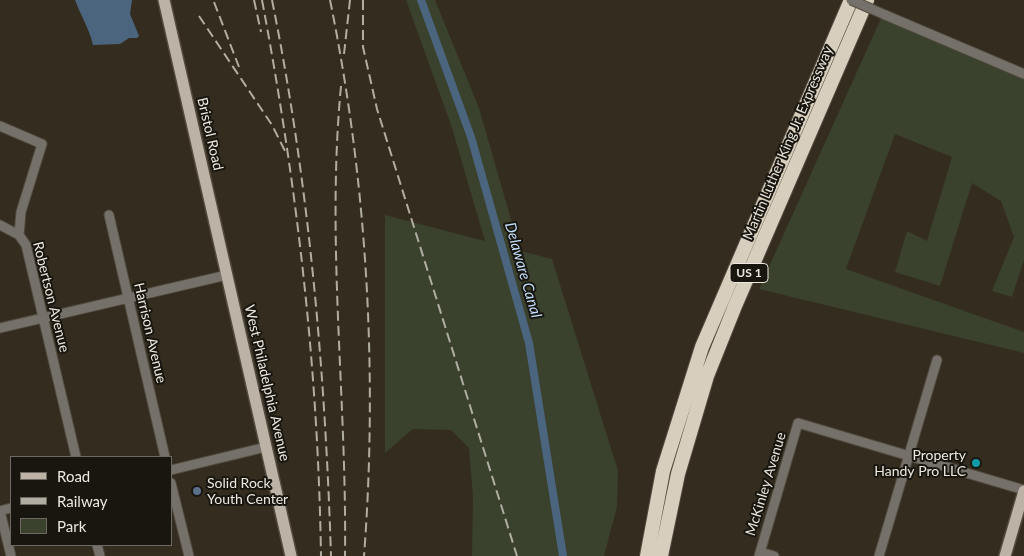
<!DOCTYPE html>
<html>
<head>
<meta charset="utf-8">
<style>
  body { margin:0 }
  #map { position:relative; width:1024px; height:556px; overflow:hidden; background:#342d1f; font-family:Lato,sans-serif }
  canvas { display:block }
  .legend { position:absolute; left:10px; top:456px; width:162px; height:90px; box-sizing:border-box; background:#191610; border:1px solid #6e6a63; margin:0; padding:6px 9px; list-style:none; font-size:15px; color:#ede8df }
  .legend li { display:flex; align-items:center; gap:10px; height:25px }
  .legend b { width:25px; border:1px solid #6e6a63 }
</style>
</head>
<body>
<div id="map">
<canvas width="1024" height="556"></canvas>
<ul class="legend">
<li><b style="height:6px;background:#bcb3a6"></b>Road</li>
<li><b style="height:6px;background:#b2ada2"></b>Railway</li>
<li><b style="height:14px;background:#3a412d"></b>Park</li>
</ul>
</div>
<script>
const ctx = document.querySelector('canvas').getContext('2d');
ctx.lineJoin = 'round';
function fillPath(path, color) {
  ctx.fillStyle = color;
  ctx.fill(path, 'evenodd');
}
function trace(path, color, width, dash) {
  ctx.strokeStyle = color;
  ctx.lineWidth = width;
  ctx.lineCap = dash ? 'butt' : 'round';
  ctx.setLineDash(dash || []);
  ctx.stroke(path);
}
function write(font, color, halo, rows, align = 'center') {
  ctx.font = font + ' Lato,sans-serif';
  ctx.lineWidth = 4;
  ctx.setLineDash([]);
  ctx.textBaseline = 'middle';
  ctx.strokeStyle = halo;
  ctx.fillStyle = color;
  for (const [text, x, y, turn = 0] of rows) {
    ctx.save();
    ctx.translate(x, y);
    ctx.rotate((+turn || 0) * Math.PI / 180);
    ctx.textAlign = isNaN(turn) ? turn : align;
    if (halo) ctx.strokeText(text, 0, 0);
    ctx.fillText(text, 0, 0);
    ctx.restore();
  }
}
const green = new Path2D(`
  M406 0H435L479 108 520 251 552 259 618 471 617 507 604 556H472L473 497 469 448 451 430 413 429 385 453V215L485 241 451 125Z
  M883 14 1024 74V260L1012 297 992 291 1014 237 1001 201 972 183 940 286 895 272 907 231 927 241 952 157 895 134 846 269 1024 332V353L759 289Z`);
const water = new Path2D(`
  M75 0H132L130 14 139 36 137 38H129L120 44 93 45C89 28 81 16 75 0Z`);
const canal = new Path2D(`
  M421 0 471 137 529 343 563 556`);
const minor = new Path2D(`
  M883 14 1024 74
  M0 126 42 144 21 212 19 235 26 245 76 457
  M109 215 165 457
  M0 225 19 235
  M0 328 227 275
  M171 470 266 447
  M171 483 189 556
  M0 511 11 556
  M0 511 11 508
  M97 545 100 556
  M760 552 774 556
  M759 556 798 423 1024 490
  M879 556 937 360`);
const major = new Path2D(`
  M164 0 291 556
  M1005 556 1024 491`);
const highway = new Path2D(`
  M647 556 663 471 702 347 851 0
  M661 556 678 474 707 376 735 306 867 0`);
const rail = new Path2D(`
  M254 0 261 32
  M262 0C297 186 318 366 321 556
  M272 0C309 183 325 369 331 556
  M330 0C367 181 378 372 364 556
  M363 0V47L377 109 517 556
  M214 2 239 67
  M199 16 272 125 285 151
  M344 54 350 0
  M341 86C326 243 347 399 345 556`);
const minorBridge = new Path2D(`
  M851 0 883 14`);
const markers = [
  [976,463,5,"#0f9aa8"],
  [197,491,5,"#5c6f8a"]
];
const shields = [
  [749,273,38]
];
const shieldNames = [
  ["US 1",749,273]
];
const streetNames = [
  ["Bristol Road",210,134,77],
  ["Martin Luther King Jr. Expressway",788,143,-67],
  ["Robertson Avenue",51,297,76],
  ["Harrison Avenue",150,333,77],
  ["West Philadelphia Avenue",267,383,77],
  ["McKinley Avenue",766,484,-73]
];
const poiNames = [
  ["Property",966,455],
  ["Handy Pro LLC",966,471],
  ["Solid Rock",207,483,"left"],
  ["Youth Center",207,499,"left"]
];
const waterNames = [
  ["Delaware Canal",523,270,74]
];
fillPath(green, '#3a412d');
fillPath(water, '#4b657e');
trace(canal, '#4b657e', 8);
trace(minor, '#524b3e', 11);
trace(major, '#524b3e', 14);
trace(highway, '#524b3e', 16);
trace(minor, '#75716a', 9);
trace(major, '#bcb3a6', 11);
trace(highway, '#d8cebd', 14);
trace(rail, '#b2ada2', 2, [10, 5]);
trace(minorBridge, '#524b3e', 11, []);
trace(minorBridge, '#75716a', 9);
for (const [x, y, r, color] of markers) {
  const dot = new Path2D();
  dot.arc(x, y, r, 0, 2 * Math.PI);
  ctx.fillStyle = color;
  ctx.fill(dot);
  trace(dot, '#191610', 2);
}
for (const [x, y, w] of shields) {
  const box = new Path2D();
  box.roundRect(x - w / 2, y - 9.5, w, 19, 4);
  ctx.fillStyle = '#191610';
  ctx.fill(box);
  trace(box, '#ede8df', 1);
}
write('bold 12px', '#ede8df', null, shieldNames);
write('14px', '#ede8df', '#191610', streetNames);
write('14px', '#ede8df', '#191610', poiNames, 'right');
write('italic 15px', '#c1defa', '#191610', waterNames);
</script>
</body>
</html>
